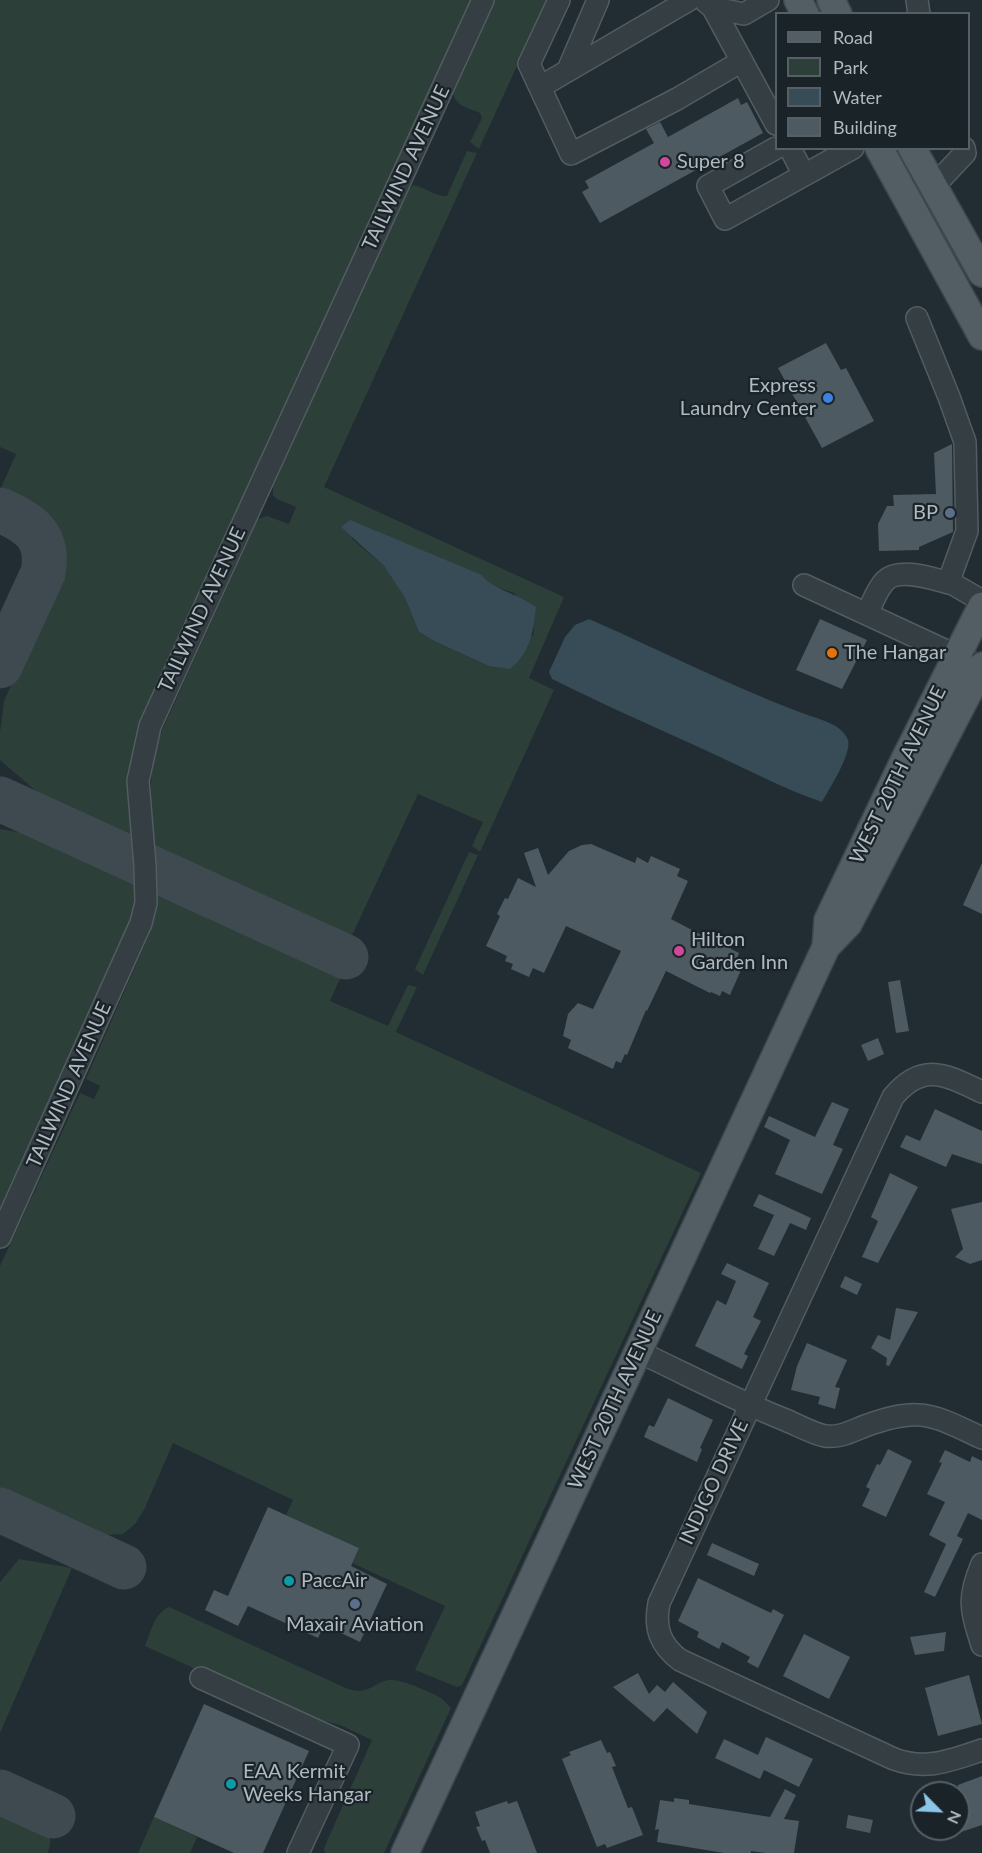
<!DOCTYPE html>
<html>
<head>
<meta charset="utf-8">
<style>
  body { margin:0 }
  #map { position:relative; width:982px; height:1853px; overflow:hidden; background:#212d32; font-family:Lato,sans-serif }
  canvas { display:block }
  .legend { position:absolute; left:775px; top:12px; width:195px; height:138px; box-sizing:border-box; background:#1a2328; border:2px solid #565f65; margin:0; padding:8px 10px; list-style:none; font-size:18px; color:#afbac0 }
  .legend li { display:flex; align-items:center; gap:12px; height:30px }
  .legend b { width:30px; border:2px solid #565f65 }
  .north { position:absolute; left:910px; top:1781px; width:60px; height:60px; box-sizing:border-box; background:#1a2328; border:2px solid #565f65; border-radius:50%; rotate:114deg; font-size:16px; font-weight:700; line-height:24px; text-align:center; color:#afbac0 }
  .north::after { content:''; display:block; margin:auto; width:21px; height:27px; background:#8bc6e8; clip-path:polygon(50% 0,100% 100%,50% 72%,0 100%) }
</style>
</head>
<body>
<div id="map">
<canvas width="982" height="1853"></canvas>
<ul class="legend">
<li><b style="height:8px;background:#525e63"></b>Road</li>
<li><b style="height:16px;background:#2c3f39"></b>Park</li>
<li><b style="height:16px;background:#374c57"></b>Water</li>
<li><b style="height:16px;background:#4d5a61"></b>Building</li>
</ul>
<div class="north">N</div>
</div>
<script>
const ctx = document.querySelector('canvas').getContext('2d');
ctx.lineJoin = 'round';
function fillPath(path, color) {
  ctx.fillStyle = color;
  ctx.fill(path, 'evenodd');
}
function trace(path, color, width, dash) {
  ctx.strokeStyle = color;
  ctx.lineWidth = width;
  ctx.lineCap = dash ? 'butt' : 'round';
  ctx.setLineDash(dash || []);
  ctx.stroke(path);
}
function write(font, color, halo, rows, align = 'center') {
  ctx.font = font + ' Lato,sans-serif';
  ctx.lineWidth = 4.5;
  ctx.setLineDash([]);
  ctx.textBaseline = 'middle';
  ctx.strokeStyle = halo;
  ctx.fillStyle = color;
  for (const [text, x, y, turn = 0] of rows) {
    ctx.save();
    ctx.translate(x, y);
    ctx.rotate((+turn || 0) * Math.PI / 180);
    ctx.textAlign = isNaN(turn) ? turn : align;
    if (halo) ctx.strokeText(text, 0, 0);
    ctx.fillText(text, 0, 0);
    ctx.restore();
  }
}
const green = new Path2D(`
  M0 0H473L147 712 135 844 44 798 0 760V732L4 701 60 578C66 549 61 522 35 504 26 497 11 494 0 490L16 454 0 447Z
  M495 0H547L479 149 470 142 482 118 480 113C469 108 454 106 453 92Z
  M467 151 477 153 324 487 564 597 529 678 554 690 480 852 472 846 483 822 418 794 347 946 157 856C148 814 148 779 159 737L258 519 267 516 289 524 296 507 277 499 273 495V486L407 191 413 185C425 187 435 197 447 196ZM351 538H392L481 575C488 586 503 589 514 593L534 629 533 635 489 666 436 642 419 632 405 598 384 566Z
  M0 829 24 833 139 879 135 910 0 1221Z
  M469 852 478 855 423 975 415 969Z
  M159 887 344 970 330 1001 388 1026 408 985 417 987 396 1032 701 1173 462 1685 457 1687 415 1670 445 1606 352 1563 359 1548 286 1515 293 1500 173 1443 144 1510 135 1524 123 1534 103 1535 0 1488V1266L80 1093 94 1099 100 1086 86 1079 149 935Z
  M19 1559 72 1568 0 1733V1582Z
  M169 1607 348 1689C368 1695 372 1684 388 1680 398 1678 431 1692 441 1698 445 1701 448 1705 451 1708L384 1853H325L324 1848 372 1740 340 1725 290 1712 145 1646C150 1633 155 1612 169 1607Z
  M0 1809C10 1814 47 1828 50 1839 51 1843 49 1849 48 1853H0Z
  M154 1817 197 1837 190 1853H138Z`);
const water = new Path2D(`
  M350 520 482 575C488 587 522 596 536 607 533 632 531 652 510 669L489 666 436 642 419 632 405 598 384 566 341 527Z
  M589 619C660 650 730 686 802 713 817 719 842 723 848 740 852 754 829 789 822 802 787 790 754 773 720 757 664 731 608 707 552 679L549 672 565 637 575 625Z`);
const taxiway = new Path2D(`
  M0 510C30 523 50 536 43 573L0 666
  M0 799 346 957
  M0 1510 124 1567
  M0 1792 53 1816`);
const building = new Path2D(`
  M738 98 741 105 747 102 763 133 600 223 582 192 589 188 585 181 654 143 646 129 660 122 668 137Z
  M826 343 841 370 846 368 874 421 822 448 778 368Z
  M952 444 953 532 919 547V550L879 551 878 524 887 506H894L893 495 936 494 934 453Z
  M820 619 867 640 842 689 796 670Z
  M591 844 635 863 637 857 648 863 651 856 680 869 677 876 688 881 671 919 713 941V939L731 947V949L739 953 737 958 745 961 730 995 722 991 720 996 711 992 710 993 666 971 647 1011 646 1010 627 1055 625 1054 621 1063 616 1061 613 1069 568 1048 571 1040 563 1036 568 1014 578 1003 593 1009 621 951 566 926 544 973 533 968 529 977 511 969 513 964 505 961 507 956 486 946 500 916 497 914 505 898 508 899 518 878 536 887 524 853 538 848 548 875 569 851 582 845Z
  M982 863V914L963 905Z
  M900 980 909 1031 896 1033 888 982Z
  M878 1038 884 1054 868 1061 861 1045Z
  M832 1102 849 1109 833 1145 843 1149 822 1194 775 1174 790 1140 764 1127 769 1116 815 1137Z
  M935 1109 982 1131V1164L952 1154 946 1167 900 1147 906 1135 920 1141Z
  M890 1173 918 1187 878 1263 862 1257 878 1221 871 1217Z
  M759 1194 811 1218 806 1230 790 1223 774 1256 758 1249 774 1215 753 1206Z
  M982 1202V1260L970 1264 955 1257 963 1249 951 1209Z
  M727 1263 769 1283 753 1317 761 1321 744 1354 748 1356 742 1369 695 1346 717 1300 726 1305 736 1281 721 1274Z
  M845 1276 862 1284 857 1295 840 1287Z
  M896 1308 918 1312 889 1366 886 1365 887 1358 871 1348 878 1335 890 1340Z
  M807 1343 847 1360 835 1387 840 1388 835 1409 818 1404 820 1397 791 1390 797 1366Z
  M668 1398 713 1420 700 1448 702 1449 697 1462 644 1437 649 1425 654 1427Z
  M888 1449 912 1461 886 1517 862 1506 870 1489 866 1487 877 1464 880 1465Z
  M945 1450 970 1462 972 1456 982 1461V1520L968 1513 957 1536 963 1539 935 1597 924 1592 946 1544 929 1535 945 1502 927 1494 942 1463 939 1462Z
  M268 1507 359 1548 351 1566 387 1584 360 1642 324 1625 318 1638 248 1606 238 1626 205 1610 214 1590 228 1596Z
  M712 1543 759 1564 754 1576 707 1555Z
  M698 1578 771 1613 773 1609 784 1615 758 1668 747 1662 750 1657 722 1642 719 1649 697 1637 699 1632 678 1621Z
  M946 1632 944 1651 915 1655 910 1637Z
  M804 1634 850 1657 829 1699 783 1676Z
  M638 1673 649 1694 657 1685 665 1692 673 1682 707 1712 697 1734 667 1708 654 1722 613 1687Z
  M969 1675 982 1724 938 1736 925 1688Z
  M204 1704 309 1751 263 1853H234L154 1817Z
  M766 1737 813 1759 799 1787 764 1770 760 1779 715 1758 724 1739 758 1755Z
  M601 1740 607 1753 610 1752 616 1766 612 1767 628 1808 632 1807 643 1835 607 1848 605 1844 597 1847 562 1759 571 1755 569 1752Z
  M982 1776V1825L958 1833V1785Z
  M785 1789 796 1795 784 1819 799 1821 794 1853H766L751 1851V1853H724L657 1842 659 1829 655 1830 660 1800 674 1802V1798L689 1800V1804L770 1817Z
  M507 1801 508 1804 517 1801 537 1853H490L485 1840 482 1841 476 1827 480 1826 475 1812Z
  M848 1815 873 1820 870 1833 846 1828Z`);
const minor = new Path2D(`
  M559 0 529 64 571 154 677 99 742 61
  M917 0 919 14
  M706 2 713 8 744 14 768 0
  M713 8 776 124
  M568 70 598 0
  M540 87 689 0
  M776 148 708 186 725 219 853 148
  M790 148 804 175
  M934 186 965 153 964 148
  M917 318 949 397 965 442 967 531 951 575 953 584 982 601
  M804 585 970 662
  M867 614C872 604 877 589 885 581 899 566 936 580 953 584
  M982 1092C946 1075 923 1061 893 1097L659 1603C654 1628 660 1645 680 1660L894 1759C927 1771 951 1760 982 1750
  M0 1237 141 923 146 903 145 866 138 781 150 726 483 0
  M637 1351C686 1374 733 1399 783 1419 796 1424 811 1433 825 1436 840 1438 852 1431 865 1426 920 1406 931 1414 982 1438
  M982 1564C967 1599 971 1610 982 1645
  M201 1678 348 1745 298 1853`);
const major = new Path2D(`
  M798 0 805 14
  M831 0 838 14
  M879 148 982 336
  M912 148 982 273
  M826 947 828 920 905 759 982 606
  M405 1853 826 947 848 924 982 666`);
const markers = [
  [665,162,6,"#d1479c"],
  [828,398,6,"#3f7fe0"],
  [950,513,6,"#5c6f8a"],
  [832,653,6,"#e8710a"],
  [679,951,6,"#d1479c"],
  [289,1581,6,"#0f9aa8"],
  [355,1604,6,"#5c6f8a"],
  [231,1784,6,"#0f9aa8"]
];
const poiNames = [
  ["Super 8",677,162],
  ["Express",816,386,"right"],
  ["Laundry Center",816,409,"right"],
  ["BP",938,513,"right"],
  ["The Hangar",844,653],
  ["Hilton",691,940],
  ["Garden Inn",691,963],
  ["PaccAir",301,1581],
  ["Maxair Aviation",355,1625,"center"],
  ["EAA Kermit",243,1772],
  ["Weeks Hangar",243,1795]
];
const streetNames = [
  ["TAILWIND AVENUE",406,168,-65],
  ["TAILWIND AVENUE",202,610,-65],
  ["WEST 20TH AVENUE",898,775,-64],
  ["TAILWIND AVENUE",69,1085,-66],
  ["WEST 20TH AVENUE",615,1400,-65],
  ["INDIGO DRIVE",714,1482,-65]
];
fillPath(green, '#2c3f39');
fillPath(water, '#374c57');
trace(taxiway, '#3e4a50', 45);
fillPath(building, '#4d5a61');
trace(minor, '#525c61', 24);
trace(major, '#3e474d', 30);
trace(minor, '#343e43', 21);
trace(major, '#525e63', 27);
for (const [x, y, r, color] of markers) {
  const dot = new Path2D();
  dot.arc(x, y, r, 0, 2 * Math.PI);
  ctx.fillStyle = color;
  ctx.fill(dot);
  trace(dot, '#1a2328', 2);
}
write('20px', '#afbac0', '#1a2328', poiNames, 'left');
write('20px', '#afbac0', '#1a2328', streetNames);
</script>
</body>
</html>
